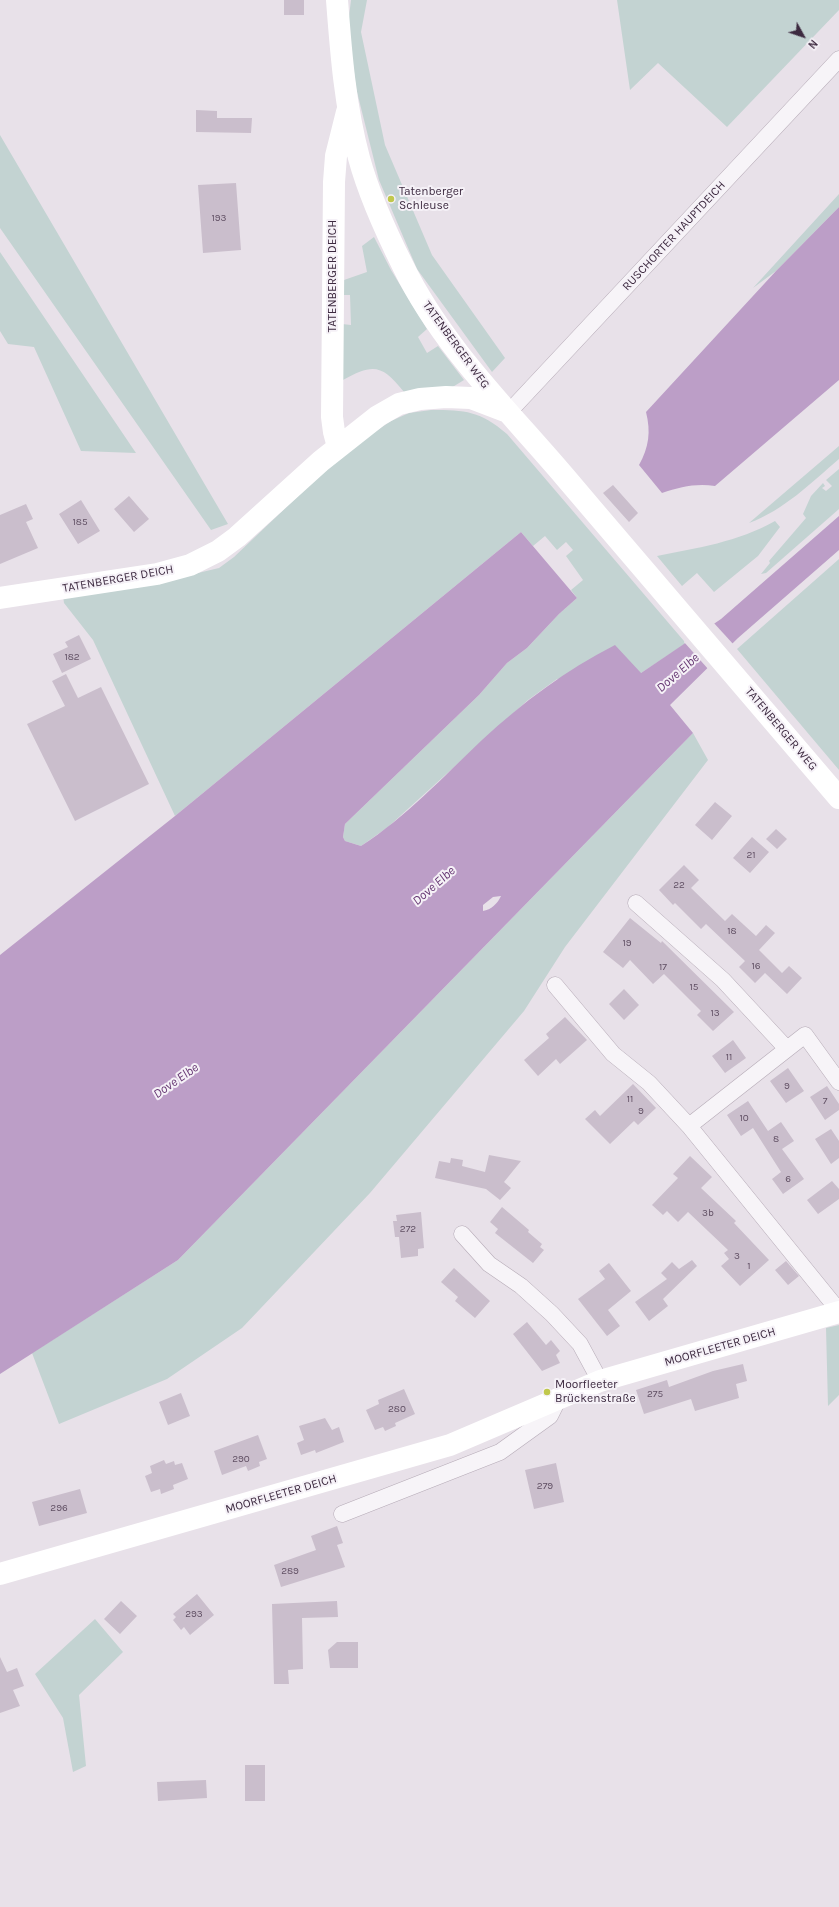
<!DOCTYPE html>
<html>
<head>
<meta charset="utf-8">
<style>
  body { margin:0 }
  #map { position:relative; width:839px; height:1907px; overflow:hidden; background:#e8e1e9; font-family:Karla,sans-serif }
  canvas { display:block }
  .north { position:absolute; left:783px; top:16px; width:40px; height:40px; -webkit-text-stroke:3px #f5f1f7; paint-order:stroke; rotate:130deg; font-size:11px; font-weight:700; line-height:16px; text-align:center; color:#3d2a40 }
  .north::after { content:''; display:block; margin:auto; width:14px; height:18px; background:#3d2a40; clip-path:polygon(50% 0,100% 100%,50% 72%,0 100%) }
</style>
</head>
<body>
<div id="map">
<canvas width="839" height="1907"></canvas>
<div class="north">N</div>
</div>
<script>
const ctx = document.querySelector('canvas').getContext('2d');
ctx.lineJoin = 'round';
function fillPath(path, color) {
  ctx.fillStyle = color;
  ctx.fill(path, 'evenodd');
}
function trace(path, color, width, dash) {
  ctx.strokeStyle = color;
  ctx.lineWidth = width;
  ctx.lineCap = dash ? 'butt' : 'round';
  ctx.setLineDash(dash || []);
  ctx.stroke(path);
}
function write(font, color, halo, rows, align = 'center') {
  ctx.font = font + ' Karla,sans-serif';
  ctx.lineWidth = 4;
  ctx.setLineDash([]);
  ctx.textBaseline = 'middle';
  ctx.strokeStyle = halo;
  ctx.fillStyle = color;
  for (const [text, x, y, turn = 0] of rows) {
    ctx.save();
    ctx.translate(x, y);
    ctx.rotate((+turn || 0) * Math.PI / 180);
    ctx.textAlign = isNaN(turn) ? turn : align;
    if (halo) ctx.strokeText(text, 0, 0);
    ctx.fillText(text, 0, 0);
    ctx.restore();
  }
}
const green = new Path2D(`
  M351 0H367L361 32 385 145 432 255 505 358 492 372 417 269 379 180 356 88 348 25Z
  M617 0H839V10L727 127 658 63 630 90Z
  M0 135 228 524 211 530 0 228Z
  M839 194V207L776 271 753 288Z
  M374 237 391 270 427 329 418 337 427 353 438 346 464 380 451 388 404 392C382 365 374 363 343 380L342 324 351 325 350 295H343L344 280 367 272 362 246Z
  M0 252 136 453 81 451 34 347 8 344 0 331Z
  M431 410C466 410 480 411 507 434L684 641 685 644 641 673 557 679 528 700 388 827 361 846 345 841 343 837 345 824 479 695 507 663 527 648 559 614 577 598 571 590 583 580 566 556 573 550 566 542 557 550 545 536 533 546 521 532 175 816 93 640 64 603 63 596 177 578 219 568 234 557 318 477 373 433 391 421 409 413Z
  M839 446V459C811 483 784 510 749 523Z
  M839 469V509L766 573 761 574 770 563 769 561 806 518 803 514 811 496 823 483 825 486 822 488 826 491 832 486 826 480Z
  M775 521 780 527 758 556 714 592 697 573 682 586 657 556C697 548 738 542 775 521Z
  M839 559V770L737 649Z
  M693 733 708 760 565 947 524 1011 370 1193 242 1328 167 1379 59 1424 32 1353 178 1260Z
  M839 1325V1395L828 1406 826 1328Z
  M95 1619 123 1652 79 1695 86 1766 73 1772 63 1718 35 1674Z`);
const water = new Path2D(`
  M839 207V380L715 486C696 483 680 487 662 493L639 465C649 447 651 432 646 412L776 271Z
  M839 516V550L738 638 670 705 693 733 178 1260 0 1374V955L175 816 521 532 577 598 559 614 527 648 507 663 479 695 345 824 343 837 345 841 361 846C406 817 443 777 482 740 523 702 566 670 615 645L641 673 721 619ZM501 896C498 903 491 910 483 911V905L493 897Z`);
const pier = new Path2D(`
  M713 622 734 645 709 670 684 642Z`);
const building = new Path2D(`
  M284 0H304V15H284Z
  M196 110 217 111V118H252L251 133 196 132Z
  M236 183 241 250 203 253 198 185Z
  M613 485 638 513 629 522 603 493Z
  M129 496 149 519 134 532 114 509Z
  M81 500 100 531 78 544 59 514Z
  M26 504 33 519 26 522 38 548 0 564V515Z
  M79 635 91 659 62 673 53 654 68 647 65 642Z
  M66 674 78 698 101 687 149 784 75 821 27 724 65 706 52 681Z
  M715 802 732 816 712 840 695 825Z
  M776 829 787 839 777 849 766 839Z
  M752 837 769 852 750 873 733 858Z
  M684 865 699 880 691 888 725 921 732 914 756 936 766 925 775 933 759 950 782 973 789 966 802 978 787 994 765 973 755 983 739 967 745 961 706 924 701 929 675 903 673 905 659 890Z
  M630 918 661 943 662 941 734 1012 713 1031 697 1015 701 1011 664 974 653 984 630 960 623 968 603 952Z
  M624 989 639 1005 624 1020 609 1004Z
  M565 1017 587 1040 560 1064 556 1059 538 1076 524 1060 549 1038 546 1034Z
  M733 1040 746 1058 725 1073 712 1056Z
  M788 1068 804 1091 786 1103 770 1081Z
  M633 1084 656 1108 638 1125 634 1121 610 1144 585 1119 595 1110 600 1116Z
  M827 1086 839 1104V1110L825 1120 810 1097Z
  M748 1101 768 1131 781 1122 794 1141 782 1149 804 1179 783 1194 772 1179 781 1172 753 1128 741 1136 727 1115Z
  M831 1129 839 1141V1158L831 1164 815 1139Z
  M489 1155 521 1161 504 1182 511 1188 500 1200 486 1189 435 1178 439 1161 450 1163 451 1158 463 1160 462 1166 485 1172Z
  M690 1156 712 1177 701 1188 736 1221 734 1223 769 1260 740 1286 721 1266 729 1259 724 1253 728 1250 688 1212 678 1222 667 1211 663 1215 652 1205 678 1178 673 1174Z
  M832 1181 839 1189V1199L818 1214 807 1200Z
  M502 1207 529 1230 528 1232 542 1244 540 1247 544 1250 533 1263 495 1233 498 1229 490 1222Z
  M421 1212 424 1248 418 1249V1256L401 1258 399 1237H395L393 1221H397L396 1215Z
  M692 1260 697 1266 663 1299 668 1306 649 1321 635 1302 667 1279 661 1273 672 1262 679 1269Z
  M786 1261 799 1276 788 1285 775 1270Z
  M609 1263 631 1291 608 1310 620 1326 607 1336 578 1299 605 1279 599 1271Z
  M454 1268 490 1301 475 1318 455 1301 458 1297 441 1282Z
  M527 1322 546 1345 551 1340 560 1351 556 1355 560 1363 542 1371 513 1334Z
  M743 1364 747 1381 736 1384 739 1398 695 1411 691 1399 644 1414 636 1390 667 1380 669 1387 713 1371Z
  M404 1389 415 1414 395 1423 396 1426 385 1431 383 1427 375 1430 366 1410 379 1404 378 1400Z
  M181 1393 190 1416 168 1425 159 1402Z
  M325 1418 332 1430 339 1427 344 1442 316 1453 315 1450 301 1455 297 1443 304 1440 299 1426Z
  M258 1435 267 1459 259 1462 260 1466 248 1471 246 1466 222 1475 214 1451Z
  M164 1460 166 1464 174 1461 175 1465 182 1463 188 1479 173 1485 174 1489 161 1494 160 1489 151 1492 145 1476 152 1473 150 1466Z
  M556 1463 564 1502 534 1509 525 1470Z
  M80 1489 87 1513 39 1526 32 1502Z
  M337 1526 343 1543 337 1545 345 1567 281 1587 274 1565 316 1550 311 1536Z
  M197 1594 214 1615 190 1635 184 1627 181 1630 173 1620 176 1617 173 1614Z
  M121 1601 137 1616 120 1634 104 1619Z
  M337 1601 338 1617 302 1618 303 1669 288 1670 289 1684H274L272 1604Z
  M337 1642H358V1668H330L328 1650Z
  M0 1657 7 1672 17 1668 24 1686 13 1690 20 1706 0 1713Z
  M245 1765H265V1801H245Z
  M206 1780 207 1798 158 1801 157 1782Z`);
const street = new Path2D(`
  M508 413 839 59
  M636 903 723 980 787 1049
  M555 985 613 1054 649 1083 689 1126 839 1311
  M689 1126 805 1035 839 1082
  M462 1234 489 1264 521 1286 552 1314 580 1344 600 1381
  M342 1514 500 1452 550 1416 558 1400`);
const secondary = new Path2D(`
  M337 0C341 53 345 106 359 158 369 195 386 232 403 266 442 346 508 410 565 477 656 584 748 690 839 798
  M338 447 334 432 332 417 334 182 336 156 347 112
  M0 598 157 574 190 565 218 551 237 537 321 461 378 416 399 404 420 399 446 397 471 398 505 411
  M0 1574 450 1445 600 1381 839 1312`);
const markers = [
  [391,199,4,"#c0c84c"],
  [547,1392,4,"#c0c84c"]
];
const numberNames = [
  ["193",219,218],
  ["185",80,522],
  ["182",72,657],
  ["21",751,855],
  ["22",679,885],
  ["18",732,931],
  ["19",627,943],
  ["16",756,966],
  ["17",663,967],
  ["15",694,987],
  ["13",715,1013],
  ["11",729,1057],
  ["9",787,1086],
  ["11",630,1099],
  ["7",825,1101],
  ["9",641,1111],
  ["10",744,1118],
  ["8",776,1139],
  ["6",788,1179],
  ["3b",708,1213],
  ["272",408,1229],
  ["3",737,1256],
  ["1",749,1266],
  ["275",655,1394],
  ["280",397,1409],
  ["290",241,1459],
  ["279",545,1486],
  ["296",59,1508],
  ["289",290,1571],
  ["293",194,1614]
];
const poiNames = [
  ["Tatenberger",399,192],
  ["Schleuse",399,206],
  ["Moorfleeter",555,1385],
  ["Brückenstraße",555,1399]
];
const streetNames = [
  ["RUSCHORTER HAUPTDEICH",674,236,-47],
  ["TATENBERGER DEICH",333,276,-90],
  ["TATENBERGER WEG",456,345,54],
  ["TATENBERGER DEICH",118,579,-10],
  ["TATENBERGER WEG",781,729,50],
  ["MOORFLEETER DEICH",720,1347,-16],
  ["MOORFLEETER DEICH",281,1494,-16]
];
const waterNames = [
  ["Dove Elbe",678,673,-41],
  ["Dove Elbe",434,886,-41],
  ["Dove Elbe",176,1081,-35]
];
fillPath(green, '#c3d3d2');
fillPath(water, '#bc9ec7');
fillPath(pier, '#e8e1e9');
fillPath(building, '#cabecc');
trace(street, '#b5aab6', 17);
trace(street, '#f7f4f8', 16);
trace(secondary, '#fff', 22);
for (const [x, y, r, color] of markers) {
  const dot = new Path2D();
  dot.arc(x, y, r, 0, 2 * Math.PI);
  ctx.fillStyle = color;
  ctx.fill(dot);
  trace(dot, '#f5f1f7', 1.5);
}
write('10px', '#604f63', null, numberNames);
write('12px', '#3d2a40', '#f5f1f7', poiNames, 'left');
write('12px', '#3d2a40', '#f5f1f7', streetNames);
write('italic 13px', '#653672', '#f5f1f7', waterNames);
</script>
</body>
</html>
